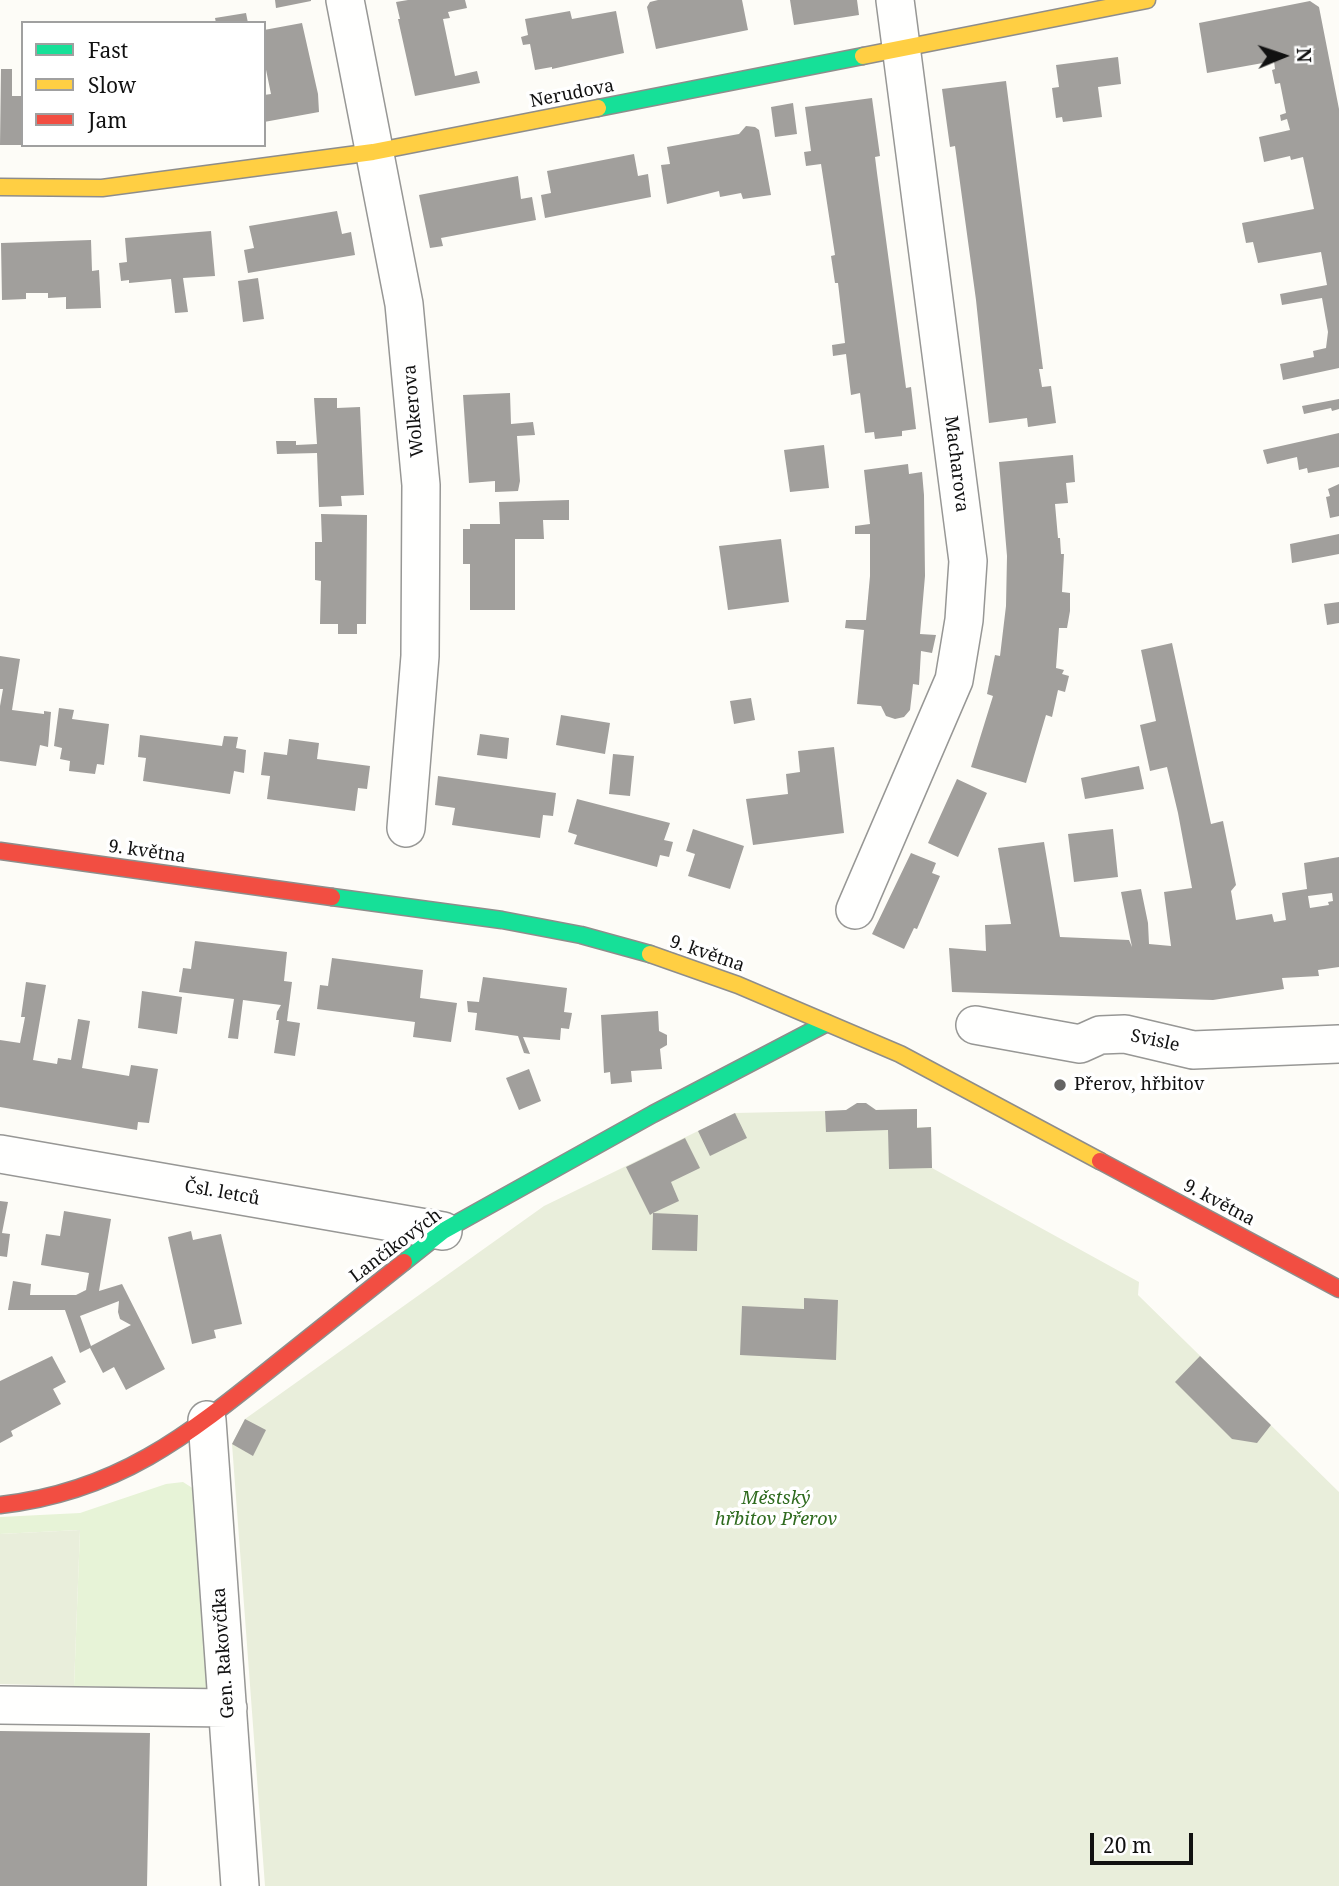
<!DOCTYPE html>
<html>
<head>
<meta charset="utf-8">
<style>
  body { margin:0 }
  #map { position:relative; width:1339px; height:1886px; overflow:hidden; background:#fdfcf7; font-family:"Noto Serif",serif }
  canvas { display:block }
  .legend { position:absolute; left:21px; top:21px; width:245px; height:126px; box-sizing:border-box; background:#fff; border:2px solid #a0a0a0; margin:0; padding:9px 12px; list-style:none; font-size:21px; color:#111 }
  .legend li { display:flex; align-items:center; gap:14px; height:35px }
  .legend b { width:35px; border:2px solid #a0a0a0 }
  .north { position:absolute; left:1248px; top:21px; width:70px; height:70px; -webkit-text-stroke:5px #fff; paint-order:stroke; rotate:88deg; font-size:19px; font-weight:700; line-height:28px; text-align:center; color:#111 }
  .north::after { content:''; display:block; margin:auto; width:24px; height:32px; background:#111; clip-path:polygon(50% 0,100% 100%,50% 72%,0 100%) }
  .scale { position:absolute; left:1090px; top:1833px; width:103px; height:32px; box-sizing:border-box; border:4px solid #111; border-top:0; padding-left:9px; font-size:21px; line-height:24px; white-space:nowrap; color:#111; -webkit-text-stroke:5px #fff; paint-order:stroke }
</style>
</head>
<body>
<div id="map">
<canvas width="1339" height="1886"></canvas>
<ul class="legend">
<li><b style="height:9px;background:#16e098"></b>Fast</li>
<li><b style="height:9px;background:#ffcf43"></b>Slow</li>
<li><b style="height:9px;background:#f24e42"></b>Jam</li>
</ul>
<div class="north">N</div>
<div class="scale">20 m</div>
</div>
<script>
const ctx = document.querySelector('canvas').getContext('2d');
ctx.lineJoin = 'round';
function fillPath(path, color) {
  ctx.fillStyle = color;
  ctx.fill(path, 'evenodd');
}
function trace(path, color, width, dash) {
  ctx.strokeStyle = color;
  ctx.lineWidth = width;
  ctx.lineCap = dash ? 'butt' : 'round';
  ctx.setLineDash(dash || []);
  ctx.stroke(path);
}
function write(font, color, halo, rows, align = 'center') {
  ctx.font = font + ' "Noto Serif",serif';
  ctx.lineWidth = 7;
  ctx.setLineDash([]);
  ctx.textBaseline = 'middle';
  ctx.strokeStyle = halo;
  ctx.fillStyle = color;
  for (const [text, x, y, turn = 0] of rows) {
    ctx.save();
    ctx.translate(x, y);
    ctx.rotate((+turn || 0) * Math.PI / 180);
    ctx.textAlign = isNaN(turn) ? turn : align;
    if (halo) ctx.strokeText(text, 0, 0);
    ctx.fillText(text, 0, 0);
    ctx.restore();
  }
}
const green = new Path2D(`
  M183 1482 194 1489 217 1690 74 1686 80 1530 0 1534V1517L80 1513 166 1484Z`);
const cemetery = new Path2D(`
  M917 1109V1127H931L932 1168 1139 1282 1138 1295 1339 1492V1886H265L232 1444 245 1419 544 1206 735 1113Z
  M80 1530 74 1686 0 1684V1534Z`);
const building = new Path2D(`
  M275 0H311V1L276 8Z
  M408 0H465L467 8 448 12 450 18 443 19 455 76 477 71 480 83 415 96 398 19H400L396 2Z
  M658 0H742L748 30 656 49 647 7 650 2Z
  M790 0H857L859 15 794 25Z
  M1310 1 1319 7 1339 109V368L1283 380 1280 364 1314 357 1313 351 1326 348 1328 332 1322 298 1282 305 1280 294 1327 285 1321 252 1258 263 1253 242 1246 243 1242 223 1314 209 1303 157 1291 160 1290 156 1264 162 1259 137 1290 130 1287 119 1281 121 1280 115 1286 113 1280 83 1275 84 1272 70 1275 69 1274 61 1207 73 1199 23Z
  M570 11 572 19 616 11 624 53 552 69V67L535 70 530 44 523 45 521 37 528 35 525 19Z
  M246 13 248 23H216L215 18Z
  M302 23 318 94 319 112 264 122 266 110 264 95 271 94 264 60V30Z
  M1118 57 1121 84 1098 87 1102 117 1063 122 1062 117 1056 118 1052 88 1059 87 1056 65Z
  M1 69H12V96H23V145H0Z
  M1006 81 1043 369H1039L1042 387 1051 386 1056 423 1028 427 1027 418 989 423 976 300 955 146 950 147 942 89Z
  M872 98 880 156 875 157 877 173 906 388 911 387 916 429 902 431V436L875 439 874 432 865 433 860 393 851 395 846 354 833 356 832 345 845 343 838 283H835L831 256 835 255 821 164 806 166 804 152 811 151 805 107Z
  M793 103 797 134 775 137 771 107Z
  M746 126 755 127 759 130 771 195 743 199 741 193 720 197 719 191 667 204 661 165 670 164 667 147 739 134Z
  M634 154 638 176 648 174 651 197 545 218 541 195 551 193 547 171Z
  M518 176 521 199 532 197 536 220 441 238 443 246 430 248 419 195Z
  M337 211 342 234 351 232 355 255 248 273 244 250 254 248 249 226Z
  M211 231 215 276 183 278 188 312 175 313 171 279 129 283V280L121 281 119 263 127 262 125 238Z
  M91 240 92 271 99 270 101 308 66 309V297L48 298V293H26V299L2 300 1 243Z
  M258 278 264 319 243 322 238 281Z
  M510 393 511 424 533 422 535 435 517 436 520 481 518 491 495 492V481L469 483 463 395Z
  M314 398H337V408L360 407 364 495 341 496 342 506 319 507 317 453 277 454 276 441H296V445L317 444Z
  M1339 399V409L1332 411 1331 408 1304 414 1302 406Z
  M1339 433V467L1308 473 1307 468 1299 470 1297 457 1267 464 1263 450Z
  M824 445 829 488 790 492 784 450Z
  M1073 455 1075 482 1066 483 1068 503 1055 504 1058 538H1060L1061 554H1064L1062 592 1070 593V611L1067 628H1059L1056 668 1064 670 1062 674 1069 676 1065 692 1058 690 1052 717 1046 715 1026 783 971 767 993 696 987 694 995 655 1000 656 1006 606 1007 556 999 462Z
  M908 464 909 474 922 472 924 495 925 576 920 634 936 635 932 653 921 651 919 685 913 684 910 710 904 717 895 719 886 716 881 706 857 704 864 630 845 628 846 620H866L870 576V534H855V526L870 524 864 470Z
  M1339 484V516L1330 518 1326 497 1330 496 1328 489Z
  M569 500V520H543L544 539H515V610H470V564H463V529H470V524H500L499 502Z
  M321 514 367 515 366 624H357V634H338V624H320L321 581 315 580V542H322Z
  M1339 534V554L1292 563 1290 544Z
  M781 539 789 602 728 610 719 546Z
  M1339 602V623L1327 625 1324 604Z
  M1172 643 1211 824 1223 821 1236 885 1231 891 1236 920 1272 914 1274 922 1286 920 1282 893 1307 889 1304 863 1339 857V967L1318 970 1319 976 1282 978 1284 989 1213 1000 952 992 949 948 986 951 985 925 1011 924 998 848 1044 842 1060 937 1129 940 1132 947 1121 892 1141 889 1148 923 1149 944 1171 946 1164 892 1192 888 1178 813 1167 767 1150 771 1140 725 1156 721 1141 650ZM1332 893 1333 901 1328 902 1329 905 1310 908 1308 896Z
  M0 656 20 659 12 710 44 714V711L51 712 48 747 40 745 36 766 0 761V706L3 689H0Z
  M751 698 755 720 734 724 730 701Z
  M59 708 74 710 72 719 109 724 104 765 97 764 95 774 69 771 70 761 60 759 62 748 54 746Z
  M561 715 610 723 605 754 556 745Z
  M480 734 509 738 507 759 477 755Z
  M140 735 222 746 224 736 238 737 236 748 246 750 244 773 234 771 230 794 143 781 146 758 138 757Z
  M289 739 319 743 317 759 370 766 367 789 358 788 355 811 267 799 270 776 261 775 264 752 287 755Z
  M834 747 844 833 753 845 746 799 788 794 786 774 800 772 798 751Z
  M613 754 634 756 630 796 609 794Z
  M1139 766 1144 789 1085 799 1081 778Z
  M438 776 556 793 553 816 543 815 540 838 452 825 455 808 435 805Z
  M957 779 987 793 958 857 928 843Z
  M577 799 670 823 664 840 673 842 669 857 660 855 657 867 574 844 577 835 568 832Z
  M693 829 744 846 730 889 688 876 695 854 686 851Z
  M1113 829 1118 877 1074 882 1068 834Z
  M911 853 936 863 932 873 940 876 917 929 914 928 904 949 872 934Z
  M195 941 287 952 284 981 292 982 287 1021 300 1023 295 1056 274 1053 279 1020H276L277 1012 281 1005 243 1000 238 1039 228 1038 234 999 179 992 183 968 191 969Z
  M332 958 423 970 420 998 457 1003 451 1042 413 1037 415 1022 317 1009 320 985 328 986Z
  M483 977 567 988 564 1012 572 1013 569 1029 561 1028 560 1040 523 1037 530 1054 524 1053 518 1036 475 1030 477 1013 468 1012 467 1001 479 1002Z
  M26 982 46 985 33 1060 57 1064 58 1058 71 1060 78 1019 90 1021 82 1068 129 1076 131 1065 158 1069 149 1123 138 1122 137 1130 0 1107V1040L20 1043 25 1017H21Z
  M142 991 182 997 177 1034 138 1028Z
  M658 1011 659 1031 667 1035V1045L660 1049 662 1069 631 1071 632 1082 611 1084 610 1072 604 1073 601 1015Z
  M529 1069 541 1101 519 1110 506 1078Z
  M857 1103H866L876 1110 917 1109V1128L931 1127 932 1168 889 1169 888 1130 826 1132 825 1111 846 1110Z
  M735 1113 747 1138 710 1156 698 1131Z
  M685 1138 700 1168 671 1182 679 1201 653 1213 698 1215 697 1251 652 1250 653 1213 650 1215 626 1167Z
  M0 1201 8 1202 2 1233 10 1234 7 1257 0 1256Z
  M64 1211 111 1219 99 1291 122 1284 165 1369 126 1390 114 1367 103 1373 90 1348 80 1353 65 1310H8L13 1281 31 1284 30 1295H76L86 1290 89 1273 41 1265 46 1234 60 1236ZM119 1301 118 1312 120 1319 131 1325 91 1346 80 1316Z
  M191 1231 193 1240 221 1234 242 1324 214 1330 216 1338 192 1344 168 1237Z
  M804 1298 838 1300 836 1360 740 1355 742 1306 804 1309Z
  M52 1356 66 1382 53 1389 61 1404 11 1431 13 1436 0 1443V1381Z
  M1200 1356 1271 1425 1257 1443 1232 1439 1175 1382Z
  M245 1419 266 1430 253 1456 232 1444Z
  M0 1731 150 1733 147 1886H0Z`);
const street = new Path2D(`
  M345 0 404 304 421 485 420 656 406 828
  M855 910 954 680 964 620 968 561 895 0
  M975 1025 1080 1044 1100 1035 1125 1034 1193 1050 1339 1044
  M0 1154 443 1231
  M207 1420 240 1886
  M0 1705 228 1708`);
const fast = new Path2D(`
  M598 108 863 56
  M332 897 502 920 581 935 650 954
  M404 1262 443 1231 653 1114 827 1023`);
const slow = new Path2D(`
  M863 56 1147 0
  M0 187 102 188 373 152 598 108
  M650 954 738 985 900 1054 1100 1161`);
const jam = new Path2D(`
  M0 851 332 897
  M1100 1161 1339 1289
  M0 1505C117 1492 187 1436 275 1365 318 1331 361 1296 404 1262`);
const markers = [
  [1060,1085,7,"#646362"]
];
const streetNames = [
  ["Nerudova",572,94,-11],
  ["Wolkerova",414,411,-95],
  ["Macharova",956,464,83],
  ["9. května",147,852,8],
  ["9. května",707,954,19],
  ["Svisle",1155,1041,12],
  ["Čsl. letců",222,1193,10],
  ["9. května",1219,1203,28],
  ["Lančíkových",396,1246,-37],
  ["Gen. Rakovčíka",224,1653,-94]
];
const poiNames = [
  ["Přerov, hřbitov",1074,1085]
];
const parkNames = [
  ["Městský",776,1499],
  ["hřbitov Přerov",776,1520]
];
fillPath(green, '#e7f3d7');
fillPath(cemetery, '#e9eedb');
fillPath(building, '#a19f9c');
trace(street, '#979795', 40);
trace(fast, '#8e8d8b', 19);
trace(slow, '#8e8d8b', 19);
trace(jam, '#8e8d8b', 19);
trace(street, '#fffffe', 37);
trace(fast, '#16e098', 16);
trace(slow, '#ffcf43', 16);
trace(jam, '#f24e42', 16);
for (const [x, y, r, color] of markers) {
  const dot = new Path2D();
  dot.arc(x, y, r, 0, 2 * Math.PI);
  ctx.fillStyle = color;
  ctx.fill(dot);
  trace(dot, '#fff', 2.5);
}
write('18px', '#111', '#fff', streetNames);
write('18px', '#111', '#fff', poiNames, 'left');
write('italic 18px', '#2f6b1f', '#fff', parkNames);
</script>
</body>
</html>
